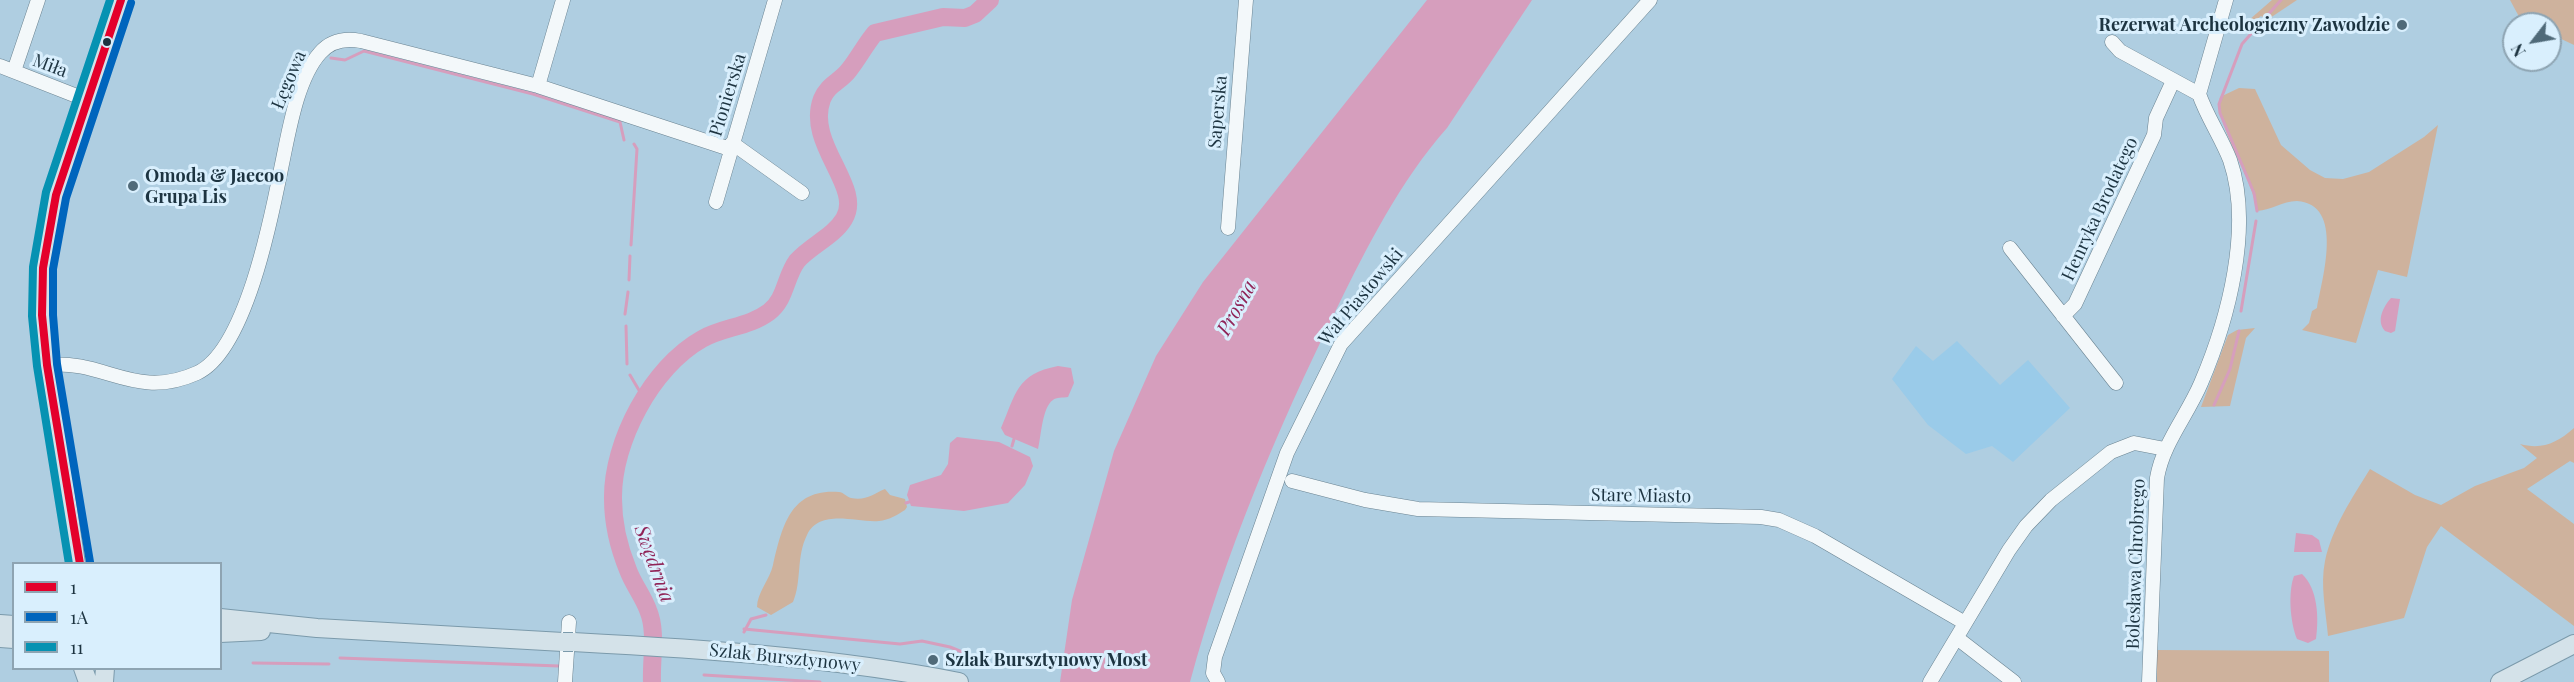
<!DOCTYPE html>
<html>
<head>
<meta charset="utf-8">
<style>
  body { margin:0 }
  #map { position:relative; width:2574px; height:682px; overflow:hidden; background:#afcee1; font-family:"Playfair Display",serif }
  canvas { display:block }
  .legend { position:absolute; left:12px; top:562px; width:210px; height:108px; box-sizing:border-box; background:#d9effd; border:2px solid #8ea4b2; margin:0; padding:8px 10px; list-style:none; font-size:18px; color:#1d3441 }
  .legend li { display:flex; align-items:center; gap:12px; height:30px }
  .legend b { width:30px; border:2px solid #8ea4b2 }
  .north { position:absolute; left:2502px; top:12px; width:60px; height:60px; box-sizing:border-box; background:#d9effd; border:2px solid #8ea4b2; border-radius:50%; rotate:239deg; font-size:16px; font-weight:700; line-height:24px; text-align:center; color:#1d3441 }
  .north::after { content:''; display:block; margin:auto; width:21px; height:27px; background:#506a79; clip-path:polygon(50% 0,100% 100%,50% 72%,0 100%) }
</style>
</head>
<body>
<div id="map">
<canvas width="2574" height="682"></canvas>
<ul class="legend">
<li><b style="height:8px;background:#e4002b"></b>1</li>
<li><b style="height:8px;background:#0065bd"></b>1A</li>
<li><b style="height:8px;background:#0692b2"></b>11</li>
</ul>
<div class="north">N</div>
</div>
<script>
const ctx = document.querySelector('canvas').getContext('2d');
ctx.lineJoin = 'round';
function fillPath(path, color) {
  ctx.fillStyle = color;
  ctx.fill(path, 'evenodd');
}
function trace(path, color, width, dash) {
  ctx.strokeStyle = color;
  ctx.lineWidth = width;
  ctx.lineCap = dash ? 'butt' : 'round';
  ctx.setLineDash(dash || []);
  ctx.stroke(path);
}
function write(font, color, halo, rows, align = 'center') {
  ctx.font = font + ' "Playfair Display",serif';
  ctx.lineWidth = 6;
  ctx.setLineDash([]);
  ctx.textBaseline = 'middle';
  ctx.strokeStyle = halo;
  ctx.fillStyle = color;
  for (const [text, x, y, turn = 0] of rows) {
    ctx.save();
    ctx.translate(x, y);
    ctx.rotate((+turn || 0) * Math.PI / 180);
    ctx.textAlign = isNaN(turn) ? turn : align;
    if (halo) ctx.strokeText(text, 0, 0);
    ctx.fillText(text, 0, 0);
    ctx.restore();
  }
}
const built = new Path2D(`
  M1957 341 2000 385 2028 360 2070 408 2013 462 1992 446 1966 454 1928 425 1892 379 1916 346 1933 361Z`);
const green = new Path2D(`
  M2272 0H2297L2267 20 2261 16 2252 24 2249 20Z
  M2510 0H2574V45L2557 37 2550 29V24H2523Z
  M2239 88 2255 89 2281 145 2310 170 2325 178 2343 179 2369 172 2424 137 2438 125 2407 277 2378 270 2356 343 2302 330 2309 323 2312 311 2317 308C2322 279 2345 204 2297 201 2282 201 2272 210 2257 211 2254 180 2213 121 2220 97Z
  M2255 328 2246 338 2230 406 2201 407 2228 335 2237 330Z
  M2574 428V463L2570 461 2527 489 2574 524V626L2441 526 2427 547 2404 618 2328 636C2326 612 2320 585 2325 561 2332 528 2352 498 2370 469L2415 495 2441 505 2475 486 2524 468 2537 458 2520 444C2542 450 2557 443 2574 428Z
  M885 489 890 495 905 499 907 507 905 510C897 515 889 520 879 521 856 523 820 508 807 535 796 557 802 581 793 602L771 615 757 607C757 593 770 579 773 565 782 527 790 488 839 492 843 492 847 497 851 498 866 501 873 494 885 489Z
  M2157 650 2329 651V682H2157Z`);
const water = new Path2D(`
  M1427 0H1532L1447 128C1400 181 1367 247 1336 310 1277 430 1225 553 1190 682H1060L1072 600 1114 451 1156 356 1203 282Z
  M2391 298 2400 299 2395 331 2391 333 2385 331C2376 321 2383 307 2391 298Z
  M1058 366 1071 368 1074 383 1068 397C1063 398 1056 397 1053 400 1042 407 1041 438 1038 449L1005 435 1001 428C1016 394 1016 374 1058 366Z
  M957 437 999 442 1030 457 1033 466 1025 485 1008 503 964 511 911 506 907 495 910 485 941 475 948 464 950 443Z
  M2296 533 2312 535 2319 540 2322 552H2294Z
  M2302 574C2318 589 2319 618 2316 639L2308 643 2297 639C2290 622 2288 592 2294 576Z`);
const stream = new Path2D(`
  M331 58 345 60 364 51 533 94 620 122 624 140
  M2257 211 2254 193 2220 113 2219 104 2242 44 2281 0
  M631 245 637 149 634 144
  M629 280 630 256
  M2241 311 2256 221
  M625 314 628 292
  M626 326 627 364
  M630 375 643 397
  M2214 405 2230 369 2239 331
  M1012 446 1014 439
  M906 503 909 502
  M744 629 900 644 922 641 950 647 989 663
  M744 632 751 619 766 615
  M340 658 559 666
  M253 663 329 664
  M704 675 820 682`);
const river = new Path2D(`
  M652 682C651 659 657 631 648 610 643 596 633 584 628 570 619 548 613 522 613 499 612 442 652 367 702 339 723 327 749 327 769 312 786 299 785 277 797 261 811 245 833 237 844 219 864 187 805 144 822 99 828 84 840 82 849 70 858 59 865 45 875 33L943 17 965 18 975 14 990 0`);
const minor = new Path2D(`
  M2112 42 2120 51 2199 94
  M0 66 87 100
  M14 71 38 0
  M538 86 563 0
  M732 143 802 193
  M716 202 775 0
  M1228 228 1246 0
  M2010 248 2116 383
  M2063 316 2075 304 2154 135 2156 118 2173 81
  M47 365C105 359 135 401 197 373 246 351 272 215 282 164 289 131 297 79 320 53 331 40 345 38 361 41L538 86 730 149
  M1292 481 1365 500 1418 509 1761 517 1779 520 1815 536 1965 623
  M1957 638 2014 682
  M565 682 569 622
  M1218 682 1213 673 1215 657 1287 453 1341 344 1650 0
  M1930 682 2009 550 2026 526 2051 500 2111 452 2134 443 2165 449
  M2149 682 2157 478C2163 443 2187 416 2201 383 2228 320 2253 227 2230 160 2221 137 2207 117 2199 94L2226 0`);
const major = new Path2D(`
  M76 564 43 338V268L56 195 121 0
  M220 618 317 628 563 642
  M0 624 14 625
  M220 633 261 631
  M0 638 14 639
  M573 642C703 649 831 657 959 682
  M83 668 88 682
  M104 682 105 668
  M2500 682 2574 644`);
const majorBridge = new Path2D(`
  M563 642H573`);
const bus1 = new Path2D(`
  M80 564 47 365 42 315 43 268 56 195 121 0`);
const bus2 = new Path2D(`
  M90 562 57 364 53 315V269L66 198 131 3`);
const bus3 = new Path2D(`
  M69 564 37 366 32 316 33 267 46 192 110 0`);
const markers = [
  [2402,25,6,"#506a79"],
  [107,42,5,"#1d3441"],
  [133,186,6,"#506a79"],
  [933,660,6,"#506a79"]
];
const poiNames = [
  ["Rezerwat Archeologiczny Zawodzie",2390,25,"right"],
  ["Omoda & Jaecoo",145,176],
  ["Grupa Lis",145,197],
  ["Szlak Bursztynowy Most",945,660]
];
const streetNames = [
  ["Miła",50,66,21],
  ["Łęgowa",289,80,-67],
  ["Pionierska",728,95,-73],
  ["Saperska",1218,112,-85],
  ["Henryka Brodatego",2100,209,-65],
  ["Wał Piastowski",1361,297,-50],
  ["Stare Miasto",1641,496,1],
  ["Bolesława Chrobrego",2136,564,-88],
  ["Szlak Bursztynowy",785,658,6]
];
const waterNames = [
  ["Prosna",1237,308,-61],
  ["Swędrnia",654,564,70]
];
fillPath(built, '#9acbe9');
fillPath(green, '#ceb29d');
fillPath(water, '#d69ebd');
trace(stream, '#d69ebd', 3);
trace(river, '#d69ebd', 18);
trace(minor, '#6a8391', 15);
trace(major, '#7b9aab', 20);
trace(minor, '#f3f8fa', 14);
trace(major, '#d4e2e9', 18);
trace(majorBridge, '#7b9aab', 20, []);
trace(majorBridge, '#d4e2e9', 18);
trace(bus1, '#e4002b', 8);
trace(bus2, '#0065bd', 8);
trace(bus3, '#0692b2', 8);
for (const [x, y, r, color] of markers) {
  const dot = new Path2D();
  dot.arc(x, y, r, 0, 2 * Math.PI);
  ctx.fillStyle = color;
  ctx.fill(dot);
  trace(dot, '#d9effd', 2);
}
write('bold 18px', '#1d3441', '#d9effd', poiNames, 'left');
write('18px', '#1d3441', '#d9effd', streetNames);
write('italic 20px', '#902458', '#d9effd', waterNames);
</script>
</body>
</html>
